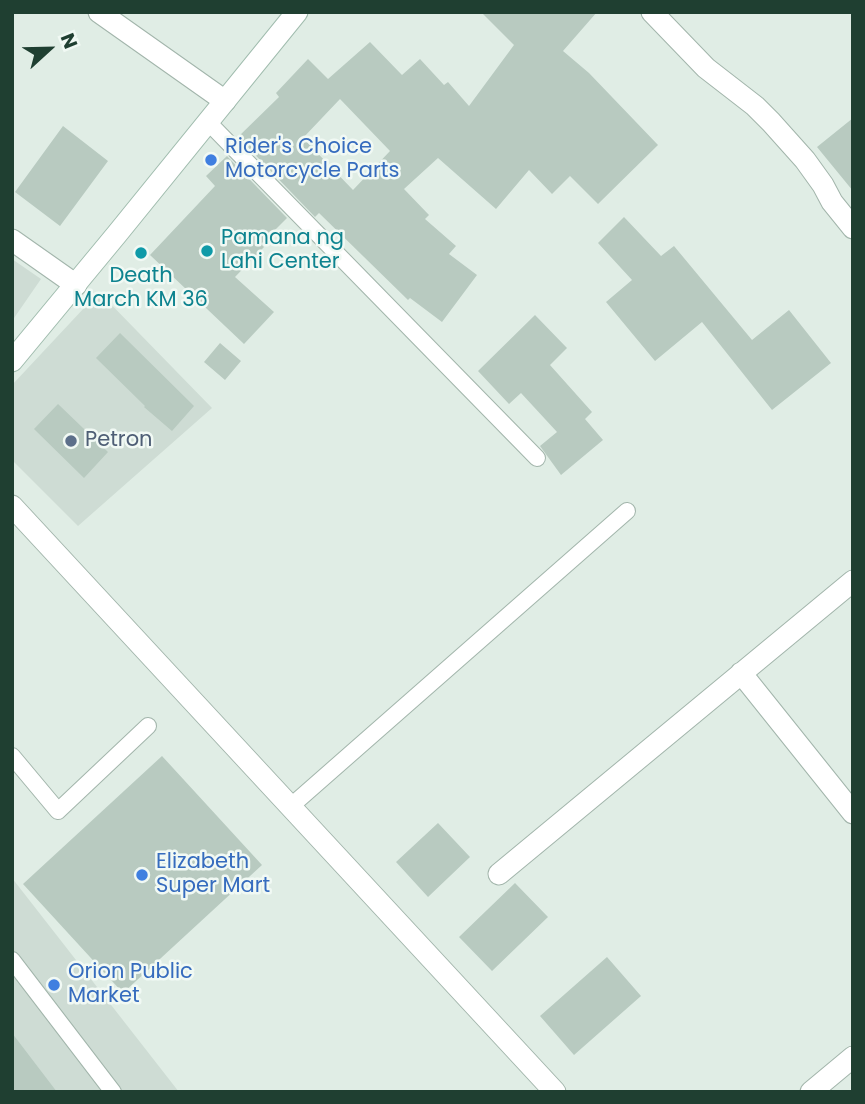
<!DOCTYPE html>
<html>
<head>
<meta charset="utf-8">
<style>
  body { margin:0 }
  #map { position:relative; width:865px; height:1104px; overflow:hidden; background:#e0ede5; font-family:Poppins,sans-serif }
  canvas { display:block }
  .frame { position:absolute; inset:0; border:14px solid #1f3f31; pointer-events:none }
  .north { position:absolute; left:14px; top:14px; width:70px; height:70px; -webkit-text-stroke:5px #f1f9f4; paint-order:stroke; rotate:68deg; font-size:19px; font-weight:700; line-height:28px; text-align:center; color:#1f3f31 }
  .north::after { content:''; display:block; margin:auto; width:24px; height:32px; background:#1f3f31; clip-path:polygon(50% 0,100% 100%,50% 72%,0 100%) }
</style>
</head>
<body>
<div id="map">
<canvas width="865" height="1104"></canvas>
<div class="frame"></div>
<div class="north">N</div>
</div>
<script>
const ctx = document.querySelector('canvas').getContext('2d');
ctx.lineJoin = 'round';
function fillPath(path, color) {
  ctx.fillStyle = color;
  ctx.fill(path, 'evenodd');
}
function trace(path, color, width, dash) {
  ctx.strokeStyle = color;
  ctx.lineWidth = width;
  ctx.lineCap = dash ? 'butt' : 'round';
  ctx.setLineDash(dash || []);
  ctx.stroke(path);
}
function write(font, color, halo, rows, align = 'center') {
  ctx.font = font + ' Poppins,sans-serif';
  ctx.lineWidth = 5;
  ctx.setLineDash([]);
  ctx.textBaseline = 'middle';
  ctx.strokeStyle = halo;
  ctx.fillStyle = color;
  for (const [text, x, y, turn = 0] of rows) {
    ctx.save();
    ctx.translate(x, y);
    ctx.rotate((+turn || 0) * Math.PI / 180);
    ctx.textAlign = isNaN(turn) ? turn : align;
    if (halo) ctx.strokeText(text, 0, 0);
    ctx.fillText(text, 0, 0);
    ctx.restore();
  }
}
const built = new Path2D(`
  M12 259 41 279 12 321Z
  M99 292 212 408 78 526 12 460V385Z
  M12 878 179 1092H12Z`);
const building = new Path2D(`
  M481 12H597L563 51 589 73 658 145 598 204 570 176 552 194 529 170 496 209 438 158 404 189 429 215 425 219 456 246 449 254 477 275 442 322 410 298 408 300 319 213 315 217 238 137 279 97 276 93 308 59 328 79 370 42 402 75 420 59 444 85 448 82 469 106 514 45ZM340 99 390 151 353 190 303 138Z
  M853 118V191L817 147Z
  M63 126 108 161 60 226 15 192Z
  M227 156 287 218 261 244 264 247 235 277 274 312 244 344 150 255 215 186 206 176Z
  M624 217 661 256 674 246 752 340 789 310 831 363 772 410 702 322 655 361 606 302 632 280 598 243Z
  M535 315 567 348 550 365 592 412 585 419 603 440 561 475 540 446 557 432 521 393 509 404 478 371Z
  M120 333 194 406 172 431 144 407 145 406 96 358Z
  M220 343 241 361 225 380 204 362Z
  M58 404 108 452 84 478 34 429Z
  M162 756 262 865 123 993 23 884Z
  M438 823 470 857 428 897 396 862Z
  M515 883 548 917 492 971 459 937Z
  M607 957 641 996 574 1055 540 1016Z
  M12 1033 57 1092H12Z`);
const lane = new Path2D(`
  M208 122 537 458
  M12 756 58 811 148 726
  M290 807 627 511
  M12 960 113 1092`);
const street = new Path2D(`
  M99 12 225 101
  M652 12 706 68 755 106 771 122 805 160 823 185 832 202 853 228
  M12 240 76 285
  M12 506 555 1092
  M741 673 853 813
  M499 874 853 581
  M811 1092 853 1057`);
const secondary = new Path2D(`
  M12 361 117 234 297 12`);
const markers = [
  [211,160,7,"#3f7fe0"],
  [207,251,7,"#0f9aa8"],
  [141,253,7,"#0f9aa8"],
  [71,441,7,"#5c6f8a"],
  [142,875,7,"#3f7fe0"],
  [54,985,7,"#3f7fe0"]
];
const shopNames = [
  ["Rider's Choice",225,148],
  ["Motorcycle Parts",225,172],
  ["Elizabeth",156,863],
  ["Super Mart",156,887],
  ["Orion Public",68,973],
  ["Market",68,997]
];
const cultureNames = [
  ["Pamana ng",221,239],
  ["Lahi Center",221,263],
  ["Death",141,277,"center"],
  ["March KM 36",141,301,"center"]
];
const serviceNames = [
  ["Petron",85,441]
];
fillPath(built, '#cedcd4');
fillPath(building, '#b8cac0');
trace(lane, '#a2b5ab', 18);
trace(street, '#a2b5ab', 23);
trace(secondary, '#a0bcae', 23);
trace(lane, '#fff', 16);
trace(street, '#fff', 21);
trace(secondary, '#fff', 21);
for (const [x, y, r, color] of markers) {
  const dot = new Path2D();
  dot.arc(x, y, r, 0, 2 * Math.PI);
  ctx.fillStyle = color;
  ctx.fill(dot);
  trace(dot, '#f1f9f4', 2.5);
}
write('21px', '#366cbe', '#f1f9f4', shopNames, 'left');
write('21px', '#0d838f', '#f1f9f4', cultureNames, 'left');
write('21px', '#4e5e75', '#f1f9f4', serviceNames, 'left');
</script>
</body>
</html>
